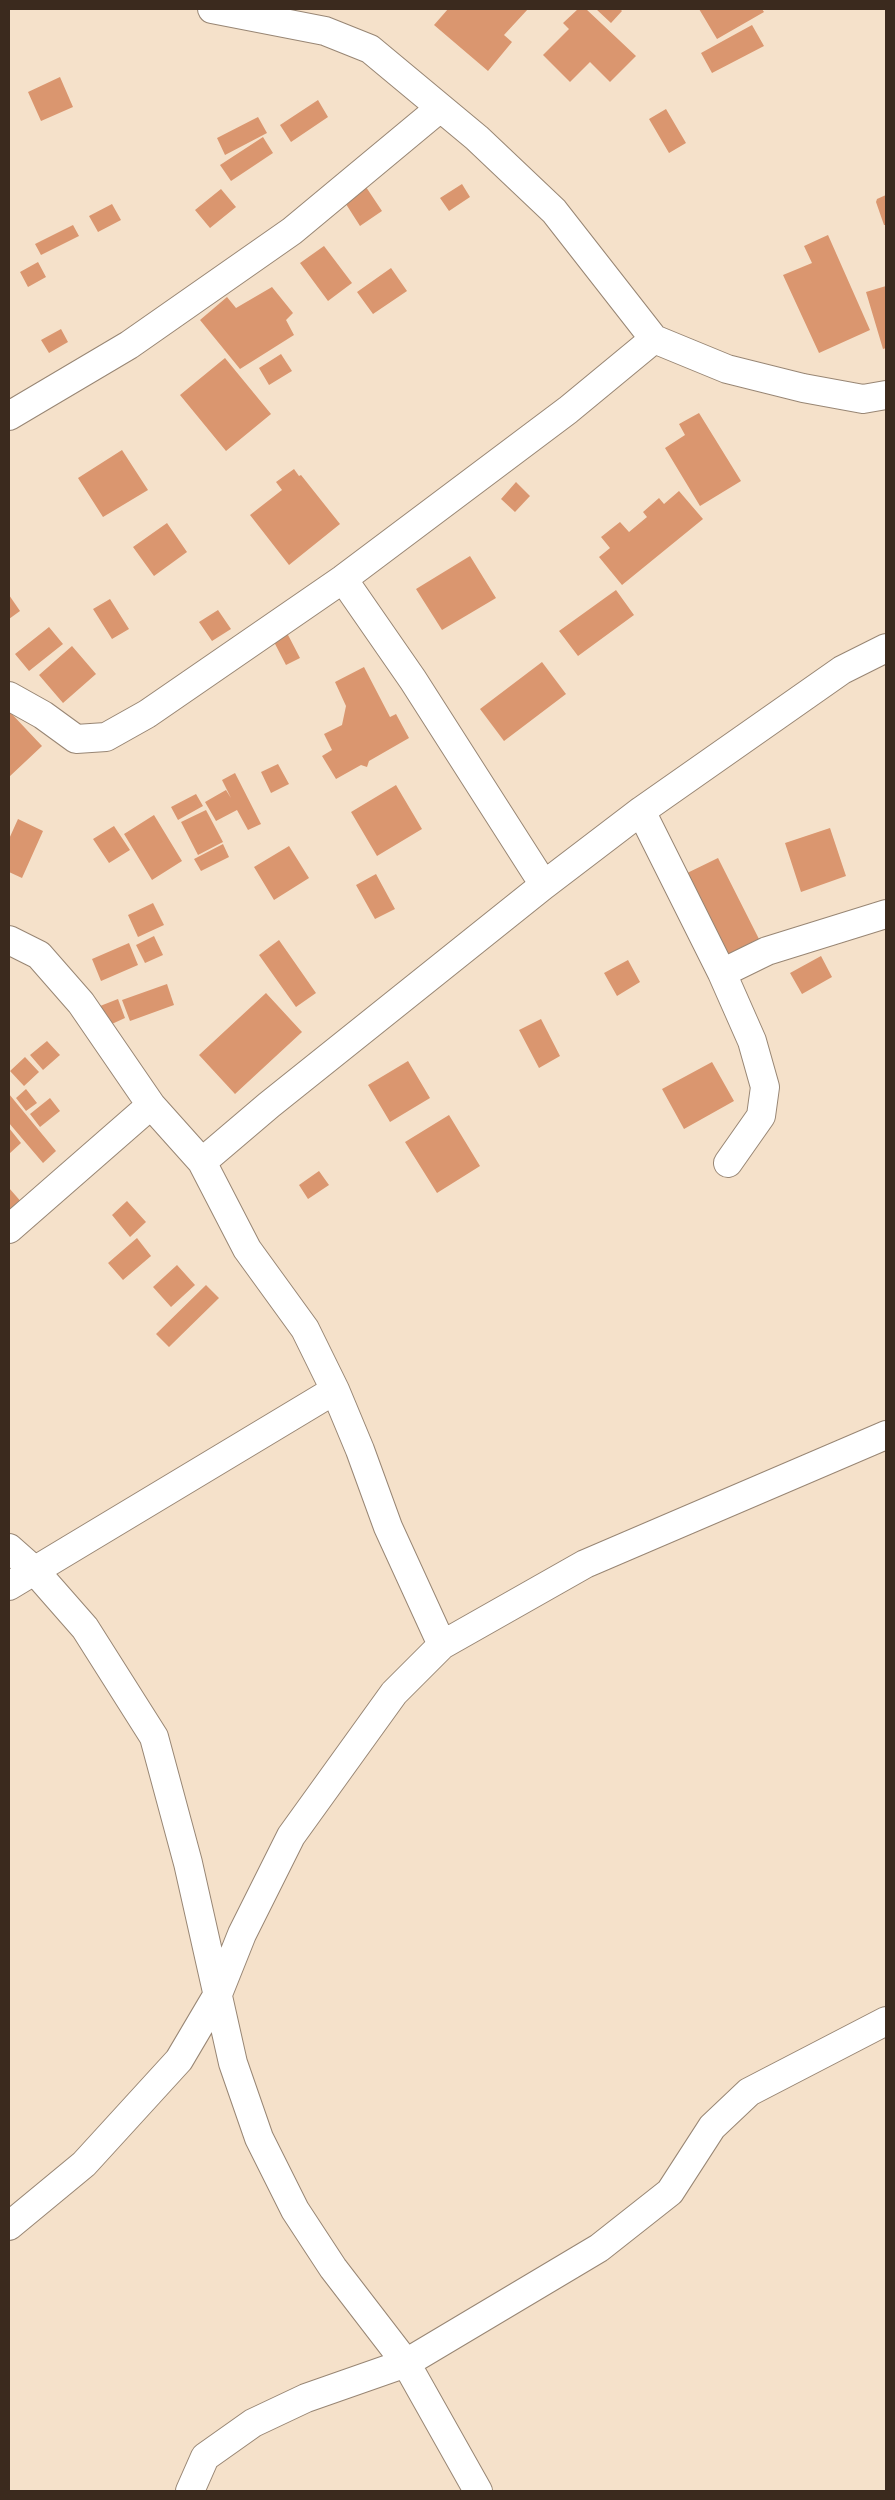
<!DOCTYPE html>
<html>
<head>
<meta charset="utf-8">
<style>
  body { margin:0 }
  #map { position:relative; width:895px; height:2500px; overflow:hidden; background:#f5e1ca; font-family:"Patrick Hand",sans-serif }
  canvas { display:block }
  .frame { position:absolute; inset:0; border:10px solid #3b2a1e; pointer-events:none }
</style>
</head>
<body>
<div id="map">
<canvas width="895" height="2500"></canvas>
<div class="frame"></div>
</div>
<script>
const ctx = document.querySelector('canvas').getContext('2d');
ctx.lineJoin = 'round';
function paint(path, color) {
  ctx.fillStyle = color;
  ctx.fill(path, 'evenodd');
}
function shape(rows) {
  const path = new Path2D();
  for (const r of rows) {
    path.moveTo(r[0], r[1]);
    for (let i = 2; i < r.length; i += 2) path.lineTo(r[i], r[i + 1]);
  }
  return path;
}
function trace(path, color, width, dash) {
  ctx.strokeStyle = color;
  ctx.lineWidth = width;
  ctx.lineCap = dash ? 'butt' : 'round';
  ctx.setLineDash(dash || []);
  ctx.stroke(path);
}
paint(shape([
  [448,9,528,9,504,35,512,42,488,71,434,25],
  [578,9,586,9,636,56,610,82,590,62,570,82,543,55,569,29,563,23],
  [596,9,620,9,622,11,611,23],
  [699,9,762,9,764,12,717,39],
  [752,25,764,46,712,73,701,53],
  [60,77,73,107,41,121,28,92],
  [318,100,328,117,291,142,280,125],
  [666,109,686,143,669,153,649,119],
  [258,117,267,133,225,155,217,138],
  [263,137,273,153,231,181,220,165],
  [462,184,470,197,449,211,440,198],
  [366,187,382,211,360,226,344,201],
  [221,189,236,207,210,228,195,210],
  [886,195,886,225,884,225,876,202,877,199],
  [112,204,121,220,98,232,89,216],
  [73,225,79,236,41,255,35,244],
  [828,235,870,330,819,353,783,275,812,263,804,246],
  [324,246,352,283,328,301,300,263],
  [38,262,46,277,28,287,20,272],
  [391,268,407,291,373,314,357,292],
  [886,286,886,348,883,349,866,292],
  [272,287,293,313,286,320,294,335,240,369,200,320,227,297,236,308],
  [61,329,68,342,49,353,41,340],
  [281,354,292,371,269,385,259,368],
  [225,358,271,414,226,451,180,395],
  [699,413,741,481,700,506,665,448,685,435,679,424],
  [122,450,148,490,103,517,78,478],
  [294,469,299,476,301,475,340,524,289,565,250,515,282,490,276,482],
  [516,482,530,496,515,512,501,499],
  [679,491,703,519,622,585,599,557,610,548,601,537,620,522,629,532,647,517,643,512,659,498,664,504],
  [167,523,187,552,154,576,133,547],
  [470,556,496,598,442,630,416,589],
  [616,590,634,615,578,656,559,631],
  [9,595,20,611,9,619],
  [110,599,129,629,112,639,93,609],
  [218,610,231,629,212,641,199,622],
  [49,627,63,644,29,671,15,654],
  [287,633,300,658,286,665,273,640],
  [72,646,96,674,63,703,39,675],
  [542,662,566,694,504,741,480,709],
  [364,667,390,717,396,714,409,738,369,761,367,767,361,765,336,779,322,756,332,750,324,734,342,725,346,706,335,682],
  [9,711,42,746,9,777],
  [278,764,289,784,271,793,261,772],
  [235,773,261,824,248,830,237,810,216,821,205,802,226,790,231,798,222,780],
  [396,785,422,829,377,856,351,812],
  [196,794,203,806,178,820,171,807],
  [206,810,223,842,198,855,181,822],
  [154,815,182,861,152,880,124,834],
  [18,819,43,831,22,878,9,872,9,839],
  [114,826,130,850,109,863,93,839],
  [830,828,846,876,801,892,785,843],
  [223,844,229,857,201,871,194,859],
  [289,846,309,878,274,900,254,867],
  [718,858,760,941,723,959,681,876],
  [376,874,395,909,375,919,356,885],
  [153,903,164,925,138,937,128,915],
  [154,936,163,955,145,963,136,945],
  [279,940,316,993,296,1007,259,955],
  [129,943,138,965,101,981,92,959],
  [821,956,832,977,802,994,790,973],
  [628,960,640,982,617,996,604,973],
  [167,984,174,1005,130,1021,122,1000],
  [266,993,302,1032,235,1094,199,1055],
  [118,999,125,1018,103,1028,95,1008],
  [541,1019,560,1056,539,1068,519,1030],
  [47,1041,60,1055,43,1070,30,1055],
  [25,1057,39,1072,24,1086,10,1071],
  [408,1061,430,1098,390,1122,368,1085],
  [712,1062,734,1101,684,1129,662,1089],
  [26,1089,37,1103,26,1111,16,1098],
  [9,1094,56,1151,43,1163,9,1123],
  [50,1098,60,1111,40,1127,30,1114],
  [449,1115,480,1166,437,1193,405,1142],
  [9,1128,21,1143,9,1154],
  [319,1171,329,1185,308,1199,299,1185],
  [9,1188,23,1204,9,1216],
  [127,1201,146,1222,130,1237,112,1215],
  [137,1238,151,1256,123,1280,108,1263],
  [177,1265,195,1285,171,1307,153,1287],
  [206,1285,219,1298,169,1347,156,1334]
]), '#da966f');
const minor = shape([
  [212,9,325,31,370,49,477,138,554,211,654,339,727,369,803,388,863,399,886,395],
  [9,416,129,345,292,231,440,108],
  [343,579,413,680,544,885],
  [9,696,43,715,76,739,106,737,147,714,343,579,568,410,654,339],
  [641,811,722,973,752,1041,765,1087,761,1116,728,1163],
  [9,940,39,955,81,1003,151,1105,202,1162,247,1249,305,1329,335,1390,360,1450,388,1527,442,1645],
  [722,973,767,951,886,914],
  [202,1162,269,1105,544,885,641,811,842,670,886,648],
  [9,1229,151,1105],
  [9,1548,35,1571,85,1628,154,1737,188,1863,233,2063,259,2138,295,2210,333,2268,406,2363,478,2491],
  [9,1586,335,1390],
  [9,2226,84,2164,179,2060,218,1994,242,1934,291,1836,394,1693,442,1645,585,1564,886,1435],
  [190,2491,205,2457,253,2423,306,2398,406,2363,599,2248,670,2192,712,2127,749,2092,886,2021]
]);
trace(minor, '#988674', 30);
trace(minor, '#fff', 28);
</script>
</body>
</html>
